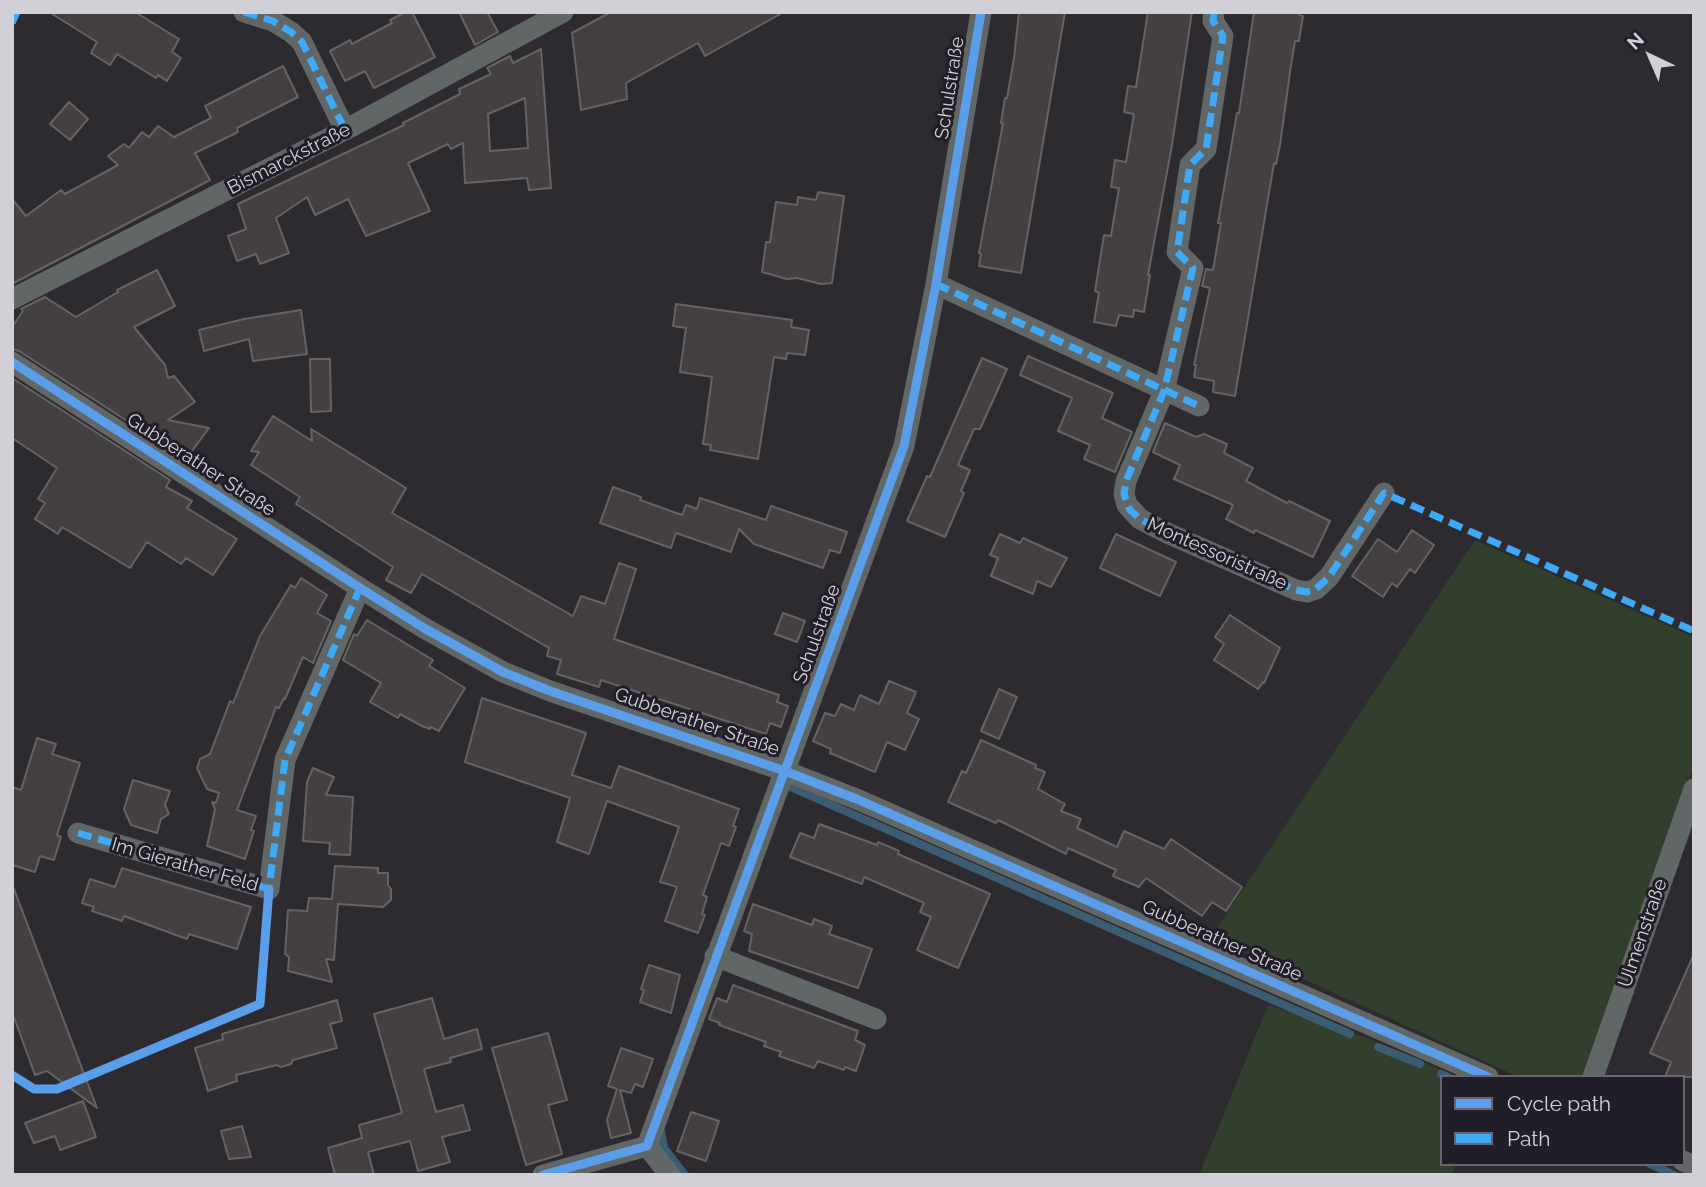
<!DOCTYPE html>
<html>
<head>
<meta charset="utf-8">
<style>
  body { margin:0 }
  #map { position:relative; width:1706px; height:1187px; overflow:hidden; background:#2d2a30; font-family:Raleway,sans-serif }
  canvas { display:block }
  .frame { position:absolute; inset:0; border:14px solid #d2d0d7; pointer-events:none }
  .legend { position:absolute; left:1440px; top:1075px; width:245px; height:91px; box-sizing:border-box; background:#221e29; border:2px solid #68656f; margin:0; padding:9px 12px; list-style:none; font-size:21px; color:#d2d0d7 }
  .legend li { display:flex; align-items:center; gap:14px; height:35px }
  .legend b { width:35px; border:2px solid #68656f }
  .north { position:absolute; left:1615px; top:21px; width:70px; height:70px; -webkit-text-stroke:5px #221e29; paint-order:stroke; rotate:316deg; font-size:19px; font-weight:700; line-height:28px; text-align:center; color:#d2d0d7 }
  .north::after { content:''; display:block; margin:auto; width:24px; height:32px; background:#d2d0d7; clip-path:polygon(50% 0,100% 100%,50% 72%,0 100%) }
</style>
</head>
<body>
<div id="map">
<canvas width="1706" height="1187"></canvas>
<div class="frame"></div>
<ul class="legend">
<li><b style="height:9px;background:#5a9eea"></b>Cycle path</li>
<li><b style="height:9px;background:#3fa9f5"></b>Path</li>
</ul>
<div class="north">N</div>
</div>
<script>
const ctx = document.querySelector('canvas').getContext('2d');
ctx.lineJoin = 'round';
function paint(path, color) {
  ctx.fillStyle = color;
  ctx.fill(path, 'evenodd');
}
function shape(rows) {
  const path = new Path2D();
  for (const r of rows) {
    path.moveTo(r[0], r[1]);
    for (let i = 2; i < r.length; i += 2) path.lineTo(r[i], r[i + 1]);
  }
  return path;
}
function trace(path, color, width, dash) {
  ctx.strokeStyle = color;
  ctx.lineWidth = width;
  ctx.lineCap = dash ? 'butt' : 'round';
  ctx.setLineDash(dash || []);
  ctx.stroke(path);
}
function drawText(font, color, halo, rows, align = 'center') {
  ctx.font = font + ' Raleway,sans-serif';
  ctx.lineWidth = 6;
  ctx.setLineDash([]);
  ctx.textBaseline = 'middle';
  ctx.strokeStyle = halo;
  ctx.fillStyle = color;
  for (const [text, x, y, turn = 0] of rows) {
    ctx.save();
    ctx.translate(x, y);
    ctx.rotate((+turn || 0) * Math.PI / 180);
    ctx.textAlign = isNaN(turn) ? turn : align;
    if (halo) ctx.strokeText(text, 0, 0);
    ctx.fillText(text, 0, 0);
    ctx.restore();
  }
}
paint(shape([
  [1475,540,1694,637,1694,766,1582,1077,1519,1077,1211,937],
  [1268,1005,1364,1037,1458,1077,1442,1077,1442,1164,1456,1164,1451,1175,1199,1175]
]), '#313f2c');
trace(shape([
  [783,786,784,784,1350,1034],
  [1378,1047,1420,1064],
  [1441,1074,1448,1077],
  [660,1126,664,1148,685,1175],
  [1650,1164,1674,1175]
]), '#3c5c72', 8);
const building = shape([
  [49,12,135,12,179,39,172,52,181,58,167,81,158,75,156,78,117,54,110,65,91,53,97,42,49,12],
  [406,12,412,12,435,57,374,88,365,71,345,81,330,51,350,40,352,44,392,23,390,20,406,12],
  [459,12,487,12,498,32,475,45,459,12],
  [611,12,784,12,705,56,698,43,626,83,627,99,581,110,572,33,611,12],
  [1019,12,1065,12,1021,273,979,266,981,254,979,253,1003,123,1001,123,1003,110,1005,98,1007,98,1014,58,1019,12],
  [1148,12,1192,12,1172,145,1148,275,1150,275,1144,312,1134,310,1133,317,1119,315,1116,326,1094,322,1099,293,1095,291,1104,235,1111,236,1119,188,1111,187,1115,160,1126,162,1134,114,1124,112,1128,86,1136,87,1148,12],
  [1254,12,1300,12,1299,15,1303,16,1299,41,1295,41,1291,65,1280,145,1276,164,1274,163,1235,396,1213,392,1214,381,1194,377,1196,365,1194,365,1210,288,1202,286,1206,269,1213,270,1221,223,1218,223,1237,113,1239,113,1254,12],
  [541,49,551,188,529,190,527,178,465,183,463,143,451,149,448,144,408,163,430,211,366,236,348,199,315,215,307,197,276,218,289,253,260,264,256,254,237,261,228,236,246,229,238,204,404,125,403,123,460,94,459,89,491,74,487,68,510,56,513,63,541,49],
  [525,98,528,148,490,151,488,114,525,98],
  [283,66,298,97,237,128,238,132,195,153,210,180,12,284,12,199,26,216,61,190,65,194,118,165,108,156,124,144,129,148,142,132,149,137,158,126,174,137,211,118,205,106,283,66],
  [69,102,88,119,70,140,50,124,69,102],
  [818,192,844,196,832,283,821,284,797,278,787,279,762,272,766,242,770,242,776,202,797,205,798,197,816,200,818,192],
  [157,270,175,306,134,327,165,365,168,378,174,376,195,402,168,420,209,428,186,459,19,351,12,349,12,327,23,311,21,309,45,297,76,317,118,292,117,290,157,270],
  [676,304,792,320,791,327,809,330,805,355,787,353,786,359,774,357,758,459,710,450,711,445,703,444,712,377,680,372,686,328,673,326,676,304],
  [301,310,307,354,253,361,249,339,204,351,199,330,244,319,301,310],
  [1028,356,1113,393,1102,418,1132,432,1115,472,1084,459,1090,445,1058,431,1072,398,1020,375,1028,356],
  [982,358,1007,369,980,429,974,429,958,465,970,470,961,491,964,493,945,537,907,521,927,476,930,477,982,358],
  [310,359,330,359,331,411,311,412,310,359],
  [12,378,170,480,166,487,192,501,187,508,237,539,213,575,186,558,181,564,147,542,130,568,62,527,58,534,35,519,45,503,38,499,57,468,12,438,12,378],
  [273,416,312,441,311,429,406,488,392,513,573,616,581,596,605,604,619,563,636,569,614,639,779,695,777,702,788,706,781,727,770,723,766,734,601,680,599,687,557,674,561,660,547,656,549,648,422,574,411,593,386,580,393,567,296,504,300,497,251,465,259,452,251,451,273,416],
  [1165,423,1196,437,1204,434,1227,444,1224,453,1253,468,1246,481,1287,503,1289,501,1330,521,1313,557,1255,530,1254,533,1226,519,1233,505,1174,479,1180,465,1153,452,1165,423],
  [613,487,641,497,640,500,682,515,686,505,697,509,700,498,766,520,771,506,847,532,840,553,830,550,823,568,754,544,739,529,731,552,676,533,671,548,600,523,613,487],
  [1412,530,1434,545,1415,573,1410,569,1397,587,1392,583,1383,597,1352,576,1378,539,1397,552,1412,530],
  [1000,534,1020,543,1023,538,1067,558,1051,587,1037,581,1033,594,991,576,998,558,990,555,1000,534],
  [1116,534,1176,562,1160,596,1100,568,1116,534],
  [301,578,327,595,317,613,331,621,313,663,303,657,285,699,284,698,279,708,276,707,237,810,256,816,251,830,254,831,245,859,207,846,215,809,212,802,216,803,219,793,207,789,197,768,200,759,210,754,230,701,233,703,260,636,291,585,295,588,301,578],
  [783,613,805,621,797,642,775,634,783,613],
  [1230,615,1280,648,1264,683,1263,682,1258,689,1214,660,1224,644,1215,637,1230,615],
  [367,620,433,660,429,666,465,688,439,731,431,727,430,729,422,726,400,714,398,718,370,702,381,683,343,660,354,634,357,636,367,620],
  [889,681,916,692,907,713,919,719,905,750,887,742,875,772,830,753,831,749,813,741,825,713,835,716,841,704,854,710,860,695,879,704,889,681],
  [999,689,1017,697,999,739,981,731,999,689],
  [482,698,586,733,572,775,611,788,619,766,739,809,733,826,736,827,729,846,721,843,703,895,707,897,702,914,705,915,698,933,665,921,677,887,660,882,679,827,607,801,589,854,557,842,570,798,465,762,482,698],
  [37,738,56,744,52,754,80,763,57,835,61,837,54,860,40,856,35,872,12,865,12,787,21,790,37,738],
  [981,740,1036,765,1035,768,1045,772,1038,789,1065,804,1061,811,1081,819,1077,828,1117,847,1124,831,1164,849,1171,839,1242,887,1226,911,1212,902,1202,916,1146,878,1139,887,1113,876,1116,870,1068,848,1066,854,998,820,996,823,948,802,962,771,966,773,981,740],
  [313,768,334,777,326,795,353,797,350,855,329,854,330,843,303,841,307,782,313,768],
  [133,780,170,791,165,805,169,814,161,819,157,833,131,825,124,809,133,780],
  [819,824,877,845,878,842,899,851,898,854,990,894,958,968,917,950,931,917,920,912,924,903,864,877,862,884,790,857,800,833,814,838,819,824],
  [335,866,378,868,378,873,388,873,388,885,391,889,391,900,383,907,338,904,334,960,326,959,332,982,288,971,289,957,285,954,288,910,307,911,309,898,332,899,335,866],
  [122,868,251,907,237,949,189,934,187,939,124,916,122,921,92,911,94,907,82,903,90,879,115,887,122,868],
  [12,889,14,889,97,1108,47,1071,35,1075,12,1012,12,889],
  [753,904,812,925,814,919,832,926,829,934,872,949,858,988,749,951,752,934,744,931,753,904],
  [1694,954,1694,1077,1665,1077,1671,1062,1650,1053,1694,954],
  [649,965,680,975,671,1013,640,1002,644,990,641,989,649,965],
  [733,985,858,1031,855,1040,865,1045,856,1071,845,1067,844,1070,818,1061,814,1068,779,1056,781,1052,764,1046,766,1042,719,1025,720,1023,709,1019,717,998,727,1002,733,985],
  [432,998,444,1039,477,1029,482,1049,450,1058,451,1062,424,1069,436,1112,463,1105,470,1130,442,1137,450,1162,418,1171,410,1141,368,1152,374,1175,335,1175,328,1148,362,1138,359,1125,402,1113,374,1014,432,998],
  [337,1000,342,1021,330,1024,337,1048,293,1060,291,1064,281,1067,277,1065,236,1075,237,1081,208,1091,195,1048,223,1039,222,1034,337,1000],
  [548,1033,567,1100,548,1105,562,1154,526,1165,492,1048,548,1033],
  [621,1048,653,1059,643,1087,635,1084,631,1093,620,1090,631,1133,611,1138,607,1120,617,1089,608,1086,621,1048],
  [83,1101,96,1137,60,1150,55,1136,34,1143,25,1123,83,1101],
  [691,1112,719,1121,706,1161,677,1151,691,1112],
  [242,1126,251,1157,229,1159,221,1131,242,1126]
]);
paint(building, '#444041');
trace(building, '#656262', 2);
trace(shape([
  [244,12,273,21,291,32,302,42,345,130],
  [1214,12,1213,21,1223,36,1206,149,1190,165,1177,252,1193,268,1164,391,1126,481,1124,494,1127,505,1140,519,1167,533,1296,590,1307,592,1316,589,1329,577,1384,493],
  [936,284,1199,406],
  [12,299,345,130,563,12],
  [12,362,360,588,424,628,503,672,550,691,785,771,859,800,1488,1077],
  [78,833,269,889,285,760,360,588],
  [715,956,876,1019],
  [1593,1077,1694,789],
  [647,1146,670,1175],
  [1683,1161,1694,1166],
  [543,1175,647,1146,904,446,936,284,981,12]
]), '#616666', 21);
trace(shape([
  [244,12,273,21,291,32,302,42,345,130],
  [1214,12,1213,21,1223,36,1206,149,1190,165,1177,252,1193,268,1164,391,1126,481,1124,494,1130,510,1140,519,1167,533,1296,590,1307,592,1316,589,1329,577,1384,493,1694,631],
  [12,23,17,12],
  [936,284,1199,406],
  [78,833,269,889,285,760,360,588]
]), '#3fa9f5', 7, [14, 7]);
trace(shape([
  [12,362,360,588,424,628,503,672,550,691,785,771,859,800,1488,1077],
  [12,1075,34,1089,57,1089,260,1004,269,889],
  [543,1175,647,1146,904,446,936,284,981,12]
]), '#5a9eea', 9);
drawText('19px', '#d2d0d7', '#221e29', [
  ["Schulstraße",950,88,-81],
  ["Bismarckstraße",289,159,-27],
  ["Gubberather Straße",201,465,33],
  ["Montessoristraße",1217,554,24],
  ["Schulstraße",817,634,-70],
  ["Gubberather Straße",697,722,19],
  ["Im Gierather Feld",185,865,16],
  ["Ulmenstraße",1643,933,-71],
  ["Gubberather Straße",1222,941,24]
]);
</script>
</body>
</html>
